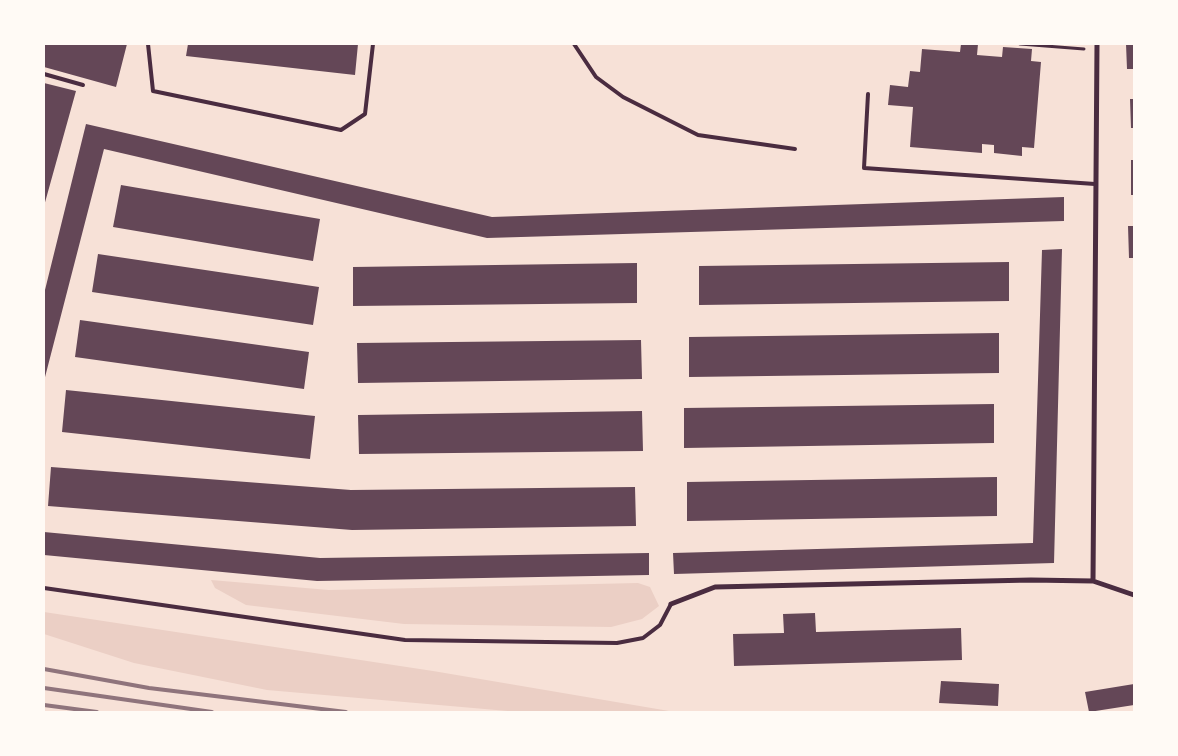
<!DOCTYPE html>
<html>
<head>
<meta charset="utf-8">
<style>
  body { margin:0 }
  #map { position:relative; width:1178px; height:756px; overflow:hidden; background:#f7e1d7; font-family:Ubuntu,sans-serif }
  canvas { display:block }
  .frame { position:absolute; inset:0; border:45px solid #fffaf5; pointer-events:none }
</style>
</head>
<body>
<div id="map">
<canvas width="1178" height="756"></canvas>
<div class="frame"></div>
</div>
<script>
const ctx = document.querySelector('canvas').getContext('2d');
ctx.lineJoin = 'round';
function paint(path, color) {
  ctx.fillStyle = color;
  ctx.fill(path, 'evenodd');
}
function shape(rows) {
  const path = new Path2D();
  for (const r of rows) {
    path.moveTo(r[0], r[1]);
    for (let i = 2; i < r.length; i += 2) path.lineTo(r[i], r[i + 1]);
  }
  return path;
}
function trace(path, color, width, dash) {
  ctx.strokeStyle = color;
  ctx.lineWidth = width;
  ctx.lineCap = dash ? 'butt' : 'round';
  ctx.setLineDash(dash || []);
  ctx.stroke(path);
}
paint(shape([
  [211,580,329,590,638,583,650,587,659,606,642,619,611,627,404,624,246,605,215,588],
  [44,612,433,671,675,712,519,712,267,690,134,663,44,634]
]), '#ebcfc5');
paint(shape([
  [44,44,127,44,116,87,44,67],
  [188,44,358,44,355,75,186,56],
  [961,44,978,44,977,55,1002,57,1003,47,1032,49,1031,61,1041,62,1034,148,1022,147,1022,156,994,153,994,145,982,144,982,153,910,147,913,107,888,105,890,85,908,87,910,71,920,72,922,49,960,52],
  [1126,44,1134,44,1134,69,1127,69],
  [44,83,76,91,44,206],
  [1130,99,1134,99,1134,128,1131,128],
  [86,124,492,217,1064,197,1064,221,487,238,104,149,44,381,44,294],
  [1131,160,1134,160,1134,195,1131,195],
  [121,185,320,219,313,261,113,227],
  [1128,226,1134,226,1134,258,1129,258],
  [1062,249,1054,563,674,574,673,553,1033,543,1042,250],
  [98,254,319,287,313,325,92,292],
  [1009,262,1009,301,699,305,699,266],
  [637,263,637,303,353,306,353,267],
  [80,320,309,352,304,389,75,357],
  [999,333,999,373,689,377,689,337],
  [641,340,642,379,358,383,357,343],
  [66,390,315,416,310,459,62,432],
  [994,404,994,443,684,448,684,408],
  [642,411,643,451,359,454,358,415],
  [51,467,351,490,635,487,636,526,352,530,48,506],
  [997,477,997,516,687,521,687,482],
  [44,532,320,558,649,553,649,575,317,581,44,555],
  [815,613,816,632,961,628,962,660,734,666,733,634,784,633,783,614],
  [941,681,999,684,998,706,939,703],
  [1134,684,1134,705,1089,712,1085,692]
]), '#644757');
trace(shape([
  [1020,44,1084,49]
]), '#4a2c40', 3);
trace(shape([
  [148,44,153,91,341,130,365,114,373,44],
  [574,44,596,77,623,97,698,135,795,149],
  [44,74,83,85],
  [868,94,864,168,1095,184],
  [44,588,405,640,617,643,643,638,660,625,671,604]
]), '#4a2c40', 4);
trace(shape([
  [1093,581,1097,44],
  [671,604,715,587,1031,580,1093,581,1134,595]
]), '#4a2c40', 5);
trace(shape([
  [44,669,149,688,346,712],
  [44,688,212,712],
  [44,705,97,712]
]), '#8f747c', 4);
</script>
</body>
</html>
